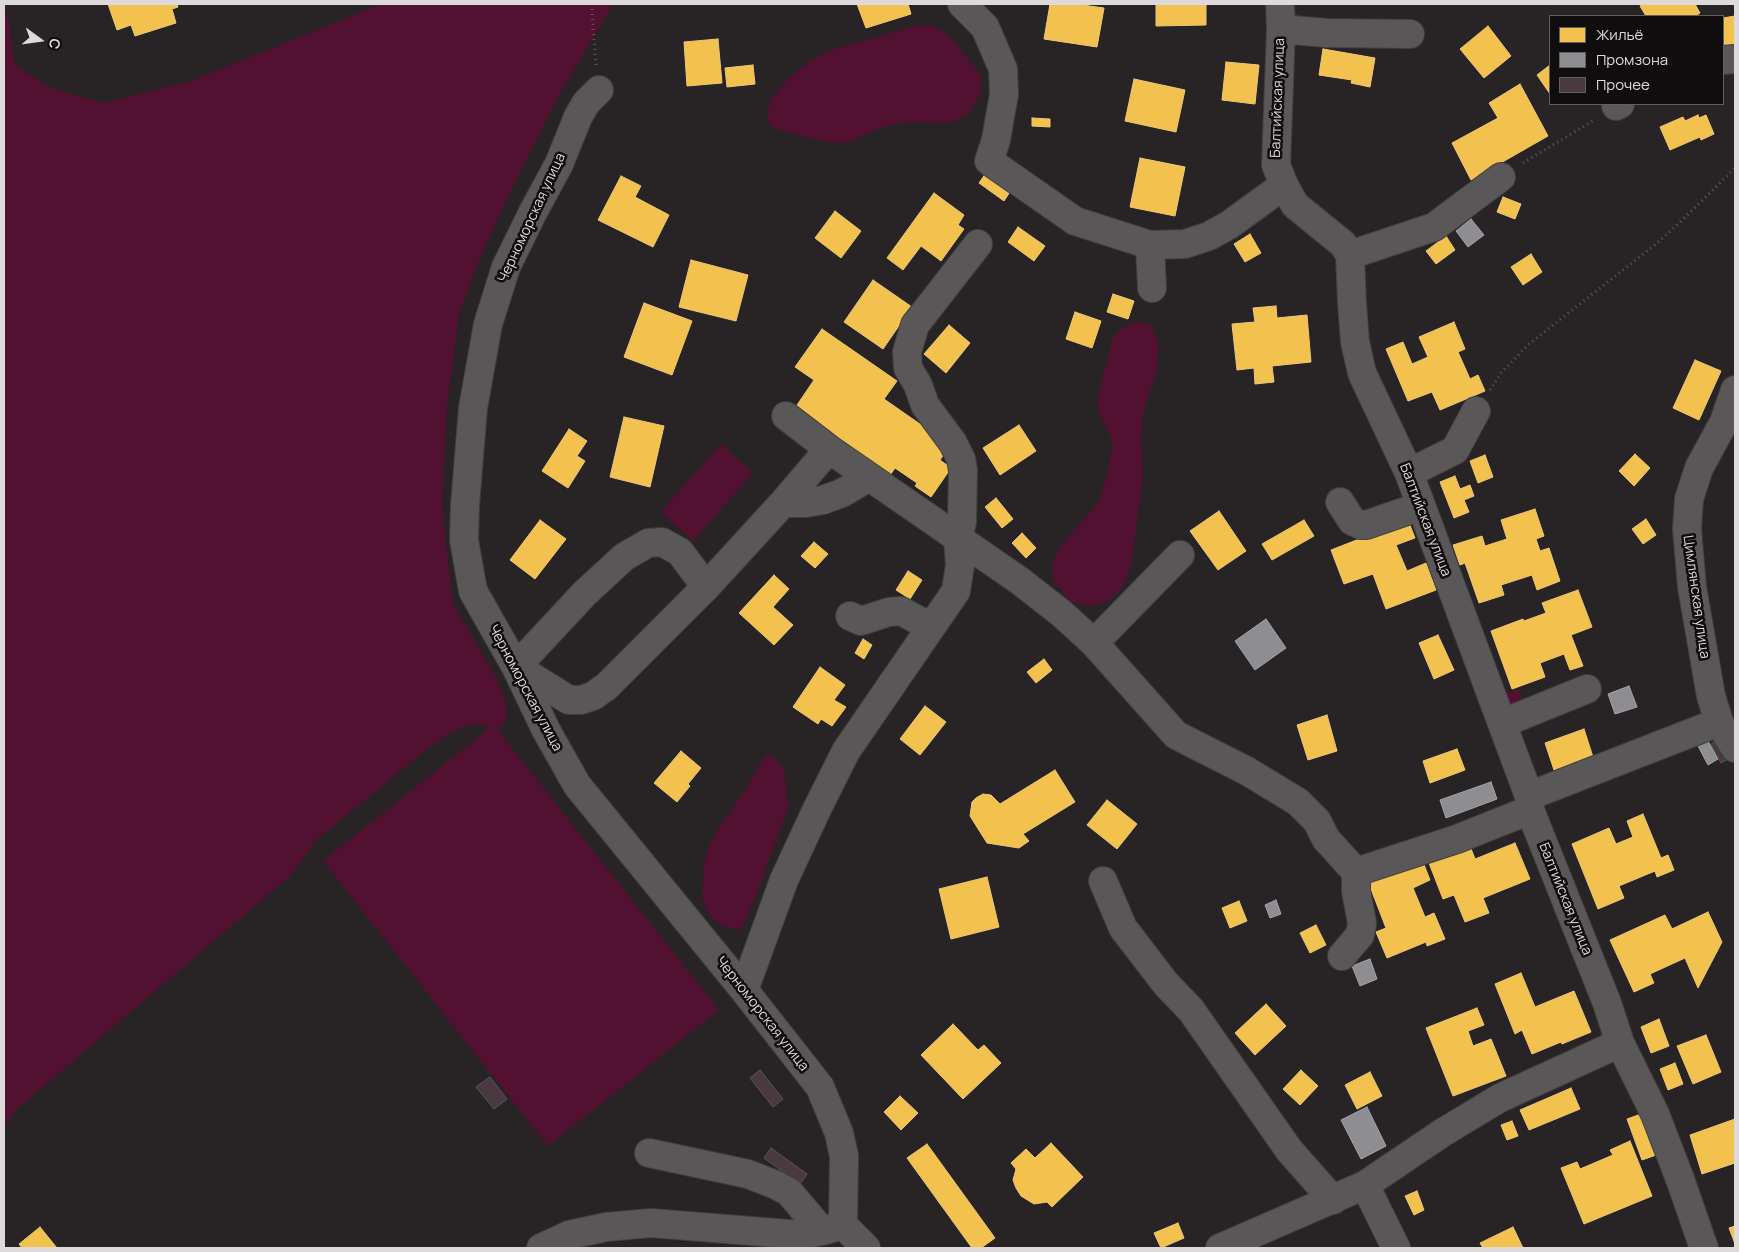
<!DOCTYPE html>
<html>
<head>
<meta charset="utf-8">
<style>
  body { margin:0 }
  #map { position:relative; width:1739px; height:1252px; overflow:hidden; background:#282426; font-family:Manrope,sans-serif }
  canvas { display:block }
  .frame { position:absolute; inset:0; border:5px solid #ded9db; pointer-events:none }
  .legend { position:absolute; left:1549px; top:15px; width:175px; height:90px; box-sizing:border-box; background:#100d0e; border:1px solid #625f60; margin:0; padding:6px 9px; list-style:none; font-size:15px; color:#ded9db }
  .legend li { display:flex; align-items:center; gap:10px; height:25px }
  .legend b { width:25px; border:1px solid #625f60 }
  .north { position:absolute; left:15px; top:15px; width:50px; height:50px; -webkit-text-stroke:4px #100d0e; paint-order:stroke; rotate:104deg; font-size:14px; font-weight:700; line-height:20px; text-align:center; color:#ded9db }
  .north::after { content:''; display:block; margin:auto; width:18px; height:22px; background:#ded9db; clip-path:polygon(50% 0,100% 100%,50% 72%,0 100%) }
</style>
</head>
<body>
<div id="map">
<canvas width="1739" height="1252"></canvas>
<div class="frame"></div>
<ul class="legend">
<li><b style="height:14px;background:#f2c14e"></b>Жильё</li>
<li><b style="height:14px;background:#8d8d92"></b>Промзона</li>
<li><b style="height:14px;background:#4b3941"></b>Прочее</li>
</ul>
<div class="north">С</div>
</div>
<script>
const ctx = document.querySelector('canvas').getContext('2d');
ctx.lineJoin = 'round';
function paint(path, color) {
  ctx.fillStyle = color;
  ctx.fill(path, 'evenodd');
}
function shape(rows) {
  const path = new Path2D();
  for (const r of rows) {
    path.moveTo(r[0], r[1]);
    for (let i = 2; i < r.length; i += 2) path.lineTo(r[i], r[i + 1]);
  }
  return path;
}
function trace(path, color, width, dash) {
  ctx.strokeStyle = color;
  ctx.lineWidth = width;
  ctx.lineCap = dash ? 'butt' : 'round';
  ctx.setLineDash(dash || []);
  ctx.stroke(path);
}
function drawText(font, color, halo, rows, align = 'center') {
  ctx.font = font + ' Manrope,sans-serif';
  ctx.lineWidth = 5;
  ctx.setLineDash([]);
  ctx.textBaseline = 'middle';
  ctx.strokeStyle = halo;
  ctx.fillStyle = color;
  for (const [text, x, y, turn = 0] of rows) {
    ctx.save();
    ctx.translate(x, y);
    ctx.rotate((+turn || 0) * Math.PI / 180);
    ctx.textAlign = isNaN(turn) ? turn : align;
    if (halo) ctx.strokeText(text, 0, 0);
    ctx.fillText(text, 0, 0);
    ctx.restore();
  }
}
paint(shape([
  [381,4,613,4,559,95,515,182,480,258,459,314,447,406,442,507,453,604,497,679,506,703,507,716,502,727,496,728,719,1010,548,1146,323,861,491,727,475,724,457,729,426,750,315,841,290,876,18,1108,4,1127,4,5,8,17,15,65,51,88,103,103,191,81],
  [915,26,934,26,948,35,975,67,981,76,981,93,969,113,956,121,942,123,905,122,883,127,866,134,851,142,833,143,817,140,778,130,769,124,768,113,769,102,789,78,809,61,828,51],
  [1137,322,1149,324,1154,331,1159,345,1157,370,1144,409,1141,434,1143,477,1131,566,1124,585,1109,600,1095,606,1081,605,1070,601,1052,579,1053,562,1062,544,1097,504,1104,487,1113,446,1110,435,1097,408,1099,394,1113,336,1124,327],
  [721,444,753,473,693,541,661,512],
  [1519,689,1525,708,1508,714,1501,695],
  [772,755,784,769,788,808,754,901,741,929,737,930,719,925,707,912,702,897,704,865,708,848,717,831,745,790,765,756]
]), '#521131');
const homes = shape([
  [108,4,177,4,178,7,172,9,176,23,135,36,131,25,117,30,108,4],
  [857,4,908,4,911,14,866,28,857,4],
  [1050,4,1075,4,1104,8,1097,47,1044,39,1050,4],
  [1156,4,1206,4,1206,25,1156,26,1156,4],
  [1643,4,1695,4,1700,13,1695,16,1646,16,1640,6,1643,4],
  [1735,16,1735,46,1723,48,1723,18,1735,16],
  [1488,26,1511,56,1484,78,1460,49,1488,26],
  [718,39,722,83,687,86,684,42,718,39],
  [1323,49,1375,58,1370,87,1351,83,1352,80,1319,75,1323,49],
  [1226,62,1259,65,1255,104,1222,100,1226,62],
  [753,65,755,84,727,87,725,68,753,65],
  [1550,65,1550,94,1537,75,1550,65],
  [1134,79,1185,90,1176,132,1125,121,1134,79],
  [1520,84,1548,136,1471,180,1452,143,1498,118,1489,103,1520,84],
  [1698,115,1699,118,1706,115,1714,134,1701,140,1700,137,1670,150,1660,127,1683,117,1685,121,1698,115],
  [1032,118,1050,119,1050,127,1032,126,1032,118],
  [1140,158,1185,167,1175,216,1130,207,1140,158],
  [988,170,1013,187,1004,201,979,183,988,170],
  [621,176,641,186,635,197,669,215,653,247,598,220,621,176],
  [934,193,964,215,958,225,964,229,941,261,921,246,903,270,887,258,934,193],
  [1503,197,1521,204,1515,219,1497,212,1503,197],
  [835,211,861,231,841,258,815,238,835,211],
  [1018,227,1045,246,1034,261,1008,242,1018,227],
  [1250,234,1261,253,1245,262,1234,244,1250,234],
  [1446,236,1455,250,1436,264,1426,251,1446,236],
  [1531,254,1542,272,1523,285,1511,267,1531,254],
  [691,260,748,275,736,321,679,307,691,260],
  [873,280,912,307,883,349,844,322,873,280],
  [1113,294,1134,301,1128,319,1107,312,1113,294],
  [644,303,692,321,672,375,624,357,644,303],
  [1276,306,1277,318,1307,315,1311,362,1272,366,1274,382,1255,384,1254,368,1237,370,1232,324,1255,322,1253,308,1276,306],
  [1075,312,1101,321,1092,348,1066,339,1075,312],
  [1454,322,1465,349,1458,352,1470,379,1478,375,1485,391,1440,410,1432,392,1408,401,1386,349,1403,342,1412,364,1428,357,1419,337,1454,322],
  [949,325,970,343,946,373,924,354,949,325],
  [822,329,897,381,884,399,950,445,940,460,951,468,931,497,915,486,917,483,895,468,888,478,793,411,814,380,795,367,822,329],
  [1695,360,1721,371,1699,420,1673,408,1695,360],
  [624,417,664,426,650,487,610,477,624,417],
  [1019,425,1036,451,1000,475,983,448,1019,425],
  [569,429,587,441,577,456,585,461,568,488,542,471,569,429],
  [1635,454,1650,468,1634,486,1619,471,1635,454],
  [1485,455,1493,477,1478,483,1470,461,1485,455],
  [1455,476,1460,489,1470,485,1474,496,1464,500,1469,512,1454,518,1440,482,1455,476],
  [996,498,1013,519,1002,528,985,507,996,498],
  [1535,509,1544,536,1536,539,1540,551,1549,548,1560,581,1537,590,1532,575,1501,585,1504,595,1479,603,1465,563,1460,565,1453,545,1482,536,1485,546,1507,539,1501,520,1535,509],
  [1219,511,1246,551,1218,570,1190,531,1219,511],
  [1646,519,1656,535,1643,544,1632,529,1646,519],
  [540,520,566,539,535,579,510,560,540,520],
  [1304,520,1314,536,1272,560,1262,544,1304,520],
  [1408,520,1415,538,1396,545,1407,571,1426,563,1436,590,1386,609,1373,574,1344,584,1331,550,1408,520],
  [1022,533,1036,548,1026,558,1012,543,1022,533],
  [814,542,828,554,815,568,801,556,814,542],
  [908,571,922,580,910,599,896,590,908,571],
  [774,575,789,589,773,607,793,625,774,645,739,613,774,575],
  [1578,590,1592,627,1571,635,1583,666,1570,670,1564,654,1540,663,1545,677,1512,689,1491,631,1523,619,1524,621,1546,613,1542,603,1578,590],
  [1438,635,1454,670,1434,679,1419,643,1438,635],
  [863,639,872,645,864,659,855,653,863,639],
  [1044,659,1052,670,1036,683,1027,672,1044,659],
  [820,667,845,685,834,700,846,707,832,726,821,719,818,724,793,707,820,667],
  [925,706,946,722,920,755,900,739,925,706],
  [1327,715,1337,751,1308,760,1297,725,1327,715],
  [1584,729,1593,757,1554,770,1545,743,1584,729],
  [1457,749,1465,770,1430,783,1423,761,1457,749],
  [681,751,701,768,688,784,690,786,677,802,654,783,681,751],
  [1055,770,1075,802,1023,834,1029,841,1019,848,987,843,970,816,972,802,976,798,983,794,991,795,1000,804,1055,770],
  [1107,800,1137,824,1117,849,1087,825,1107,800],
  [1643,814,1661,858,1668,855,1674,870,1657,877,1655,871,1619,886,1624,898,1598,909,1572,844,1609,828,1616,844,1633,837,1627,821,1643,814],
  [1515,843,1530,879,1483,898,1489,913,1465,922,1454,895,1443,899,1429,863,1470,846,1475,859,1515,843],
  [1423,862,1430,880,1413,888,1425,917,1434,913,1445,939,1427,946,1426,942,1387,958,1376,932,1386,928,1369,884,1423,862],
  [987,877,999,927,951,939,939,889,987,877],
  [1239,901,1247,921,1230,928,1222,908,1239,901],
  [1708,912,1722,942,1698,988,1685,958,1650,974,1654,983,1634,992,1610,940,1665,915,1672,929,1708,912],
  [1316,925,1326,945,1310,953,1300,933,1316,925],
  [1521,973,1535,1007,1574,991,1591,1032,1562,1044,1561,1042,1532,1054,1522,1030,1515,1034,1495,984,1521,973],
  [1266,1004,1286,1026,1255,1055,1235,1033,1266,1004],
  [1477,1008,1484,1025,1468,1031,1473,1046,1491,1039,1506,1076,1453,1096,1426,1028,1477,1008],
  [1659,1019,1669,1046,1651,1053,1641,1027,1659,1019],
  [953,1024,978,1050,984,1045,1001,1063,963,1099,921,1055,953,1024],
  [1706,1035,1721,1072,1693,1084,1677,1046,1706,1035],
  [1675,1063,1683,1084,1668,1090,1660,1069,1675,1063],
  [1301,1070,1318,1086,1300,1105,1283,1089,1301,1070],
  [1370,1072,1382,1096,1357,1109,1345,1085,1370,1072],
  [1571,1088,1580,1109,1529,1130,1520,1110,1571,1088],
  [900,1096,918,1113,901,1130,884,1112,900,1096],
  [1644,1113,1659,1154,1642,1160,1627,1119,1644,1113],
  [1735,1119,1735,1163,1702,1174,1690,1135,1735,1119],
  [1512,1121,1518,1136,1507,1140,1501,1125,1512,1121],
  [1630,1141,1652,1196,1584,1224,1561,1168,1577,1162,1580,1169,1613,1155,1610,1150,1630,1141],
  [1051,1143,1083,1177,1052,1207,1047,1202,1034,1204,1021,1196,1016,1188,1013,1180,1016,1169,1011,1163,1026,1149,1035,1158,1051,1143],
  [927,1144,995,1238,981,1248,972,1248,907,1158,927,1144],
  [1417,1191,1424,1210,1414,1215,1405,1196,1417,1191],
  [1178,1223,1184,1238,1161,1248,1154,1233,1178,1223],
  [1735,1226,1735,1244,1729,1228,1735,1226],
  [40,1227,57,1248,22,1248,19,1244,40,1227],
  [1513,1227,1523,1248,1483,1248,1480,1243,1513,1227]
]);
paint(homes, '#f2c14e');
trace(homes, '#ecc878', 1);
const industry = shape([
  [1471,219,1484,235,1468,247,1456,231,1471,219],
  [1266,619,1286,648,1255,670,1235,641,1266,619],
  [1629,686,1637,707,1615,714,1608,694,1629,686],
  [1708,741,1718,759,1708,765,1698,746,1708,741],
  [1491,782,1497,799,1446,818,1440,800,1491,782],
  [1276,900,1281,914,1270,918,1265,905,1276,900],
  [1370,959,1377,979,1360,986,1352,966,1370,959],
  [1367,1107,1386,1146,1361,1159,1341,1120,1367,1107]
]);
paint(industry, '#8d8d92');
trace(industry, '#a5a4a8', 1);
const building = shape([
  [1720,739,1730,758,1721,763,1711,744,1720,739],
  [760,1070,783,1099,773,1107,750,1078,760,1070],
  [490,1077,507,1099,494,1109,476,1087,490,1077],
  [771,1148,807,1174,800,1184,764,1158,771,1148]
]);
paint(building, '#4b3941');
trace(building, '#585657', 1);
const minor = shape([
  [962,4,985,27,1003,69,1004,95,1001,111,996,140,989,161,1075,221,1150,245,1185,244,1209,236,1229,225,1284,185],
  [1280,4,1281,29,1276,165,1284,185,1295,205,1343,244,1350,255,1352,303,1355,342,1362,373,1409,473,1529,796,1530,810,1607,1003,1620,1043,1655,1114,1680,1179,1704,1248],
  [1281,29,1327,33,1410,34],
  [1723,60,1735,59],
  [599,90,586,103,578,117,559,164,532,214,506,267,488,324,473,408,465,505,464,540,473,591,516,667,546,730,577,785,744,990,820,1087,839,1133,844,1156,843,1225],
  [1616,106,1620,104],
  [1150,245,1152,288],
  [1350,255,1434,227,1501,177],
  [1735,390,1724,422,1699,468,1689,499,1687,529,1692,587,1711,696,1719,722,1735,748],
  [786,416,829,449,1020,581,1061,613,1094,643,1176,735,1247,771,1298,802,1317,821,1326,839,1356,872,1457,839,1530,810],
  [1409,473,1455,450,1476,411],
  [1340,502,1352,521,1361,525,1366,525,1421,506],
  [783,503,806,503,823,500,842,493,869,477],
  [850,616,861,621,889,612,901,611,931,627],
  [1094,643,1180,555],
  [516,667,569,700,581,700,593,696,607,686,706,587,783,503,829,449],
  [516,667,584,594,624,557,648,543,662,542,680,552,706,587],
  [1503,723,1587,689],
  [1529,796,1719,722],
  [1103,881,1123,928,1166,984,1191,1010,1289,1150,1333,1200],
  [1342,956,1360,935,1362,923,1356,891,1356,872],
  [744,990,784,880,817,809,846,751,956,591,960,565,958,539,962,522,963,470,961,459,953,443,925,405,918,385,908,368,907,352,915,325,978,244],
  [649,1153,748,1174,776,1185,789,1192,822,1231],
  [1365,1185,1396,1248],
  [843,1225,866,1248],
  [541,1248,569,1235,606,1227,651,1223,801,1235,822,1231,843,1225],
  [1220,1248,1365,1185,1442,1133,1500,1098,1620,1043]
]);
trace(minor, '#423f40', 30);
trace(shape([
  [592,4,592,12,596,65],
  [1523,163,1594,120],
  [1490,390,1501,373,1529,344,1656,244,1676,226,1735,168]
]), '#5c595a', 3, [1, 4]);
trace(minor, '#5a5758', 28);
drawText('14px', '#ded9db', '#100d0e', [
  ["Балтийская улица",1278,98,-88],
  ["Черноморская улица",532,218,-65],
  ["Балтийская улица",1425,520,69],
  ["Цимлянская улица",1696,597,82],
  ["Черноморская улица",525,688,62],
  ["Балтийская улица",1565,899,68],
  ["Черноморская улица",762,1014,52]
]);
</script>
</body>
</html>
